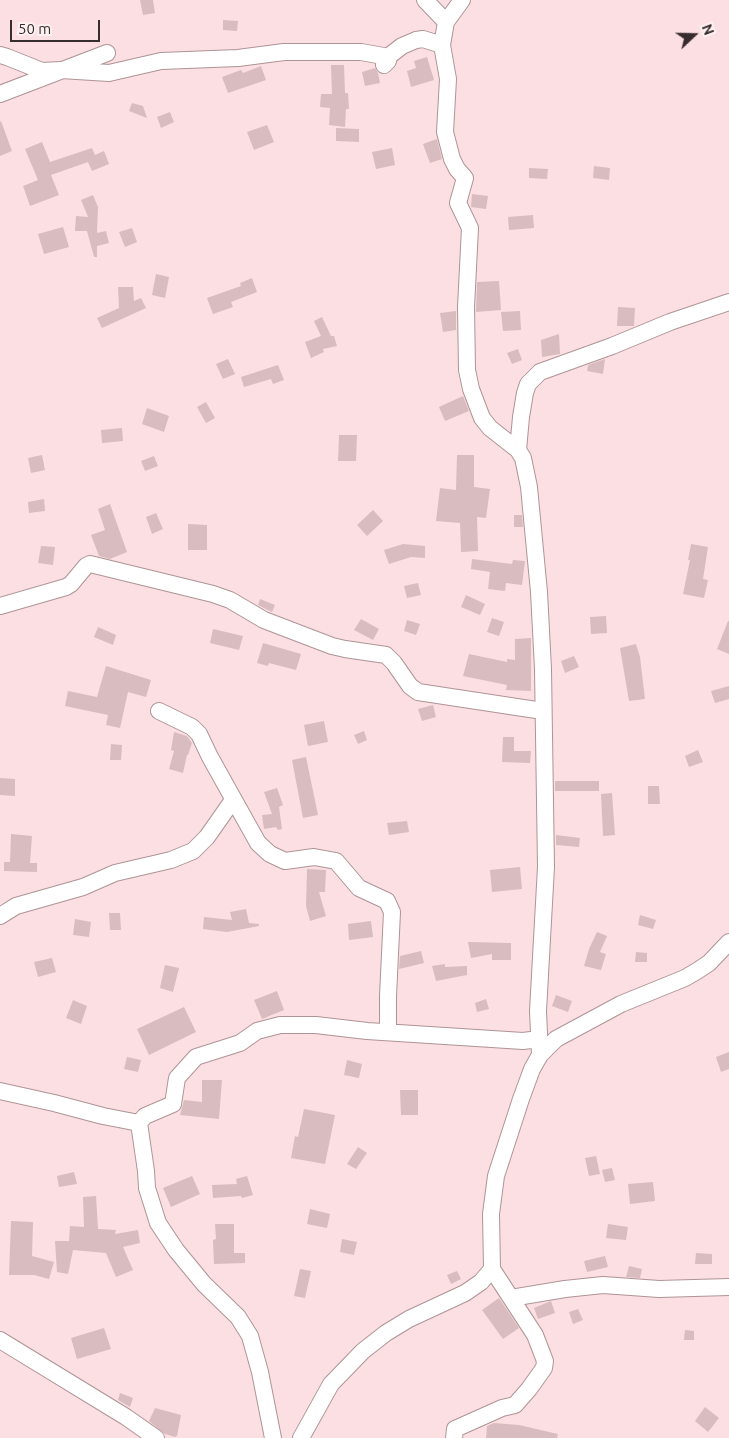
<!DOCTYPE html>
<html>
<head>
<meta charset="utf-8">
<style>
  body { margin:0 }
  #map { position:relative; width:729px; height:1438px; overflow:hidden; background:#fcdfe2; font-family:Ubuntu,sans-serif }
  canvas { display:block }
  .north { position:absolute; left:669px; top:10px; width:50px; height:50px; -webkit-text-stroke:4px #fdf1f2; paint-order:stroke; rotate:69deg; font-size:14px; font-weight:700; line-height:20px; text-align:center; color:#382d2e }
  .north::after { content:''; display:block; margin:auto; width:18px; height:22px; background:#382d2e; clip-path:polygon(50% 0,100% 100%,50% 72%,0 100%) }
  .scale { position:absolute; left:10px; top:20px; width:90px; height:22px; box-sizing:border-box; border:2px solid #382d2e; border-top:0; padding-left:6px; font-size:15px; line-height:18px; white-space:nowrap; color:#382d2e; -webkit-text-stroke:4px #fdf1f2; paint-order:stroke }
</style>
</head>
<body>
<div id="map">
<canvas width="729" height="1438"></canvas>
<div class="north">N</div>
<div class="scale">50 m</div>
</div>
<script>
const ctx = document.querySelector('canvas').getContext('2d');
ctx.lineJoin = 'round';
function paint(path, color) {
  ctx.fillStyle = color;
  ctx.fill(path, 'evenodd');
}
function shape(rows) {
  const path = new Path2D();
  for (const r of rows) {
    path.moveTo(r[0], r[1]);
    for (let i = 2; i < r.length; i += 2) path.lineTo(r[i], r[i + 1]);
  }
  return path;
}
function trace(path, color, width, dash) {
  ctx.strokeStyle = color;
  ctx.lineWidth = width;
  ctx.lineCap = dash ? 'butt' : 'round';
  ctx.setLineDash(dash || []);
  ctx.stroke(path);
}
paint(shape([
  [140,0,153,0,155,13,143,15],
  [223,20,238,21,237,31,223,30],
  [427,57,434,80,411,87,407,71,416,68,414,61],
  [331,65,344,65,345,93,348,93,349,109,346,109,345,127,329,125,330,108,320,107,321,94,332,94],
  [261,66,266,80,228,93,222,77,241,70,243,73],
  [375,68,378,73,380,83,365,86,362,72],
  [132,103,143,106,147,118,129,111],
  [170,112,174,122,161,128,157,117],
  [1,121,12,151,0,156,0,122],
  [267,125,274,142,254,150,247,132],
  [336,128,359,129,359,142,336,141],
  [437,139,442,159,430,163,423,144],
  [42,142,50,162,92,148,95,155,104,151,109,164,92,171,88,162,51,175,59,195,30,206,23,186,38,180,25,149],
  [392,148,395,165,376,169,372,152],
  [594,166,610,168,609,180,593,178],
  [529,168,548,169,547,179,529,178],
  [472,194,488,196,486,209,471,207],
  [93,195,98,207,97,233,106,231,109,243,97,246,97,257,94,257,87,231,75,231,76,216,88,217,81,200],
  [533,215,534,228,509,230,508,217],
  [63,227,69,247,44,254,38,234],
  [132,228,137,242,125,247,119,232],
  [156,274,169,277,165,298,152,295],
  [252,278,257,292,231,302,233,307,213,314,207,298,241,286,240,283],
  [499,281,501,310,476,312,477,282],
  [118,287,133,287,134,301,141,298,146,308,102,328,97,318,119,308],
  [618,307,635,308,634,326,617,326],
  [456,311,456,330,443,332,440,313],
  [520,311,521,330,503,331,501,312],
  [322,317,331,336,334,336,337,346,323,349,324,352,311,358,305,342,321,336,314,321],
  [559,334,560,354,542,357,541,340],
  [518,349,522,360,512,364,507,353],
  [228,359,235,374,223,379,216,364],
  [605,359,603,374,587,371,588,365],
  [278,365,284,380,273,384,271,379,244,387,241,377],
  [463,396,469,411,445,421,439,407],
  [206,402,215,418,206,423,197,407],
  [147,408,169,416,164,432,142,424],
  [122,428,123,441,102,443,101,430],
  [339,435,357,435,356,461,338,461],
  [42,455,45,470,31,473,28,458],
  [457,455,474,455,474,487,490,489,486,518,477,517,478,551,461,552,460,523,436,521,440,488,456,490],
  [154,456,158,466,145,471,141,461],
  [44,499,45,511,29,513,28,502],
  [110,504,127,552,110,559,99,556,91,535,105,530,98,509],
  [373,510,383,521,367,536,357,525],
  [156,513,163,529,152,534,146,517],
  [514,515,522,515,523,527,514,527],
  [188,524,207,525,207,550,188,550],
  [403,544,425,546,425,558,411,557,389,564,384,550],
  [691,544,708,547,703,579,708,580,704,598,683,594,690,560,688,560],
  [41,546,55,547,53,565,38,563],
  [472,559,512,564,513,560,525,561,522,585,506,583,505,591,488,589,490,572,471,569],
  [418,583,421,595,407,598,404,586],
  [466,595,485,604,480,615,461,607],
  [260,599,275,605,272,612,258,605],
  [606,616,607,633,591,634,590,617],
  [492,618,504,622,499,636,487,632],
  [361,619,379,629,373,640,354,630],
  [407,620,420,624,416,635,404,631],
  [728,621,729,621,729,654,717,649],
  [98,627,116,635,113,645,94,637],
  [213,629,243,636,239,650,210,643],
  [531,638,531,691,506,690,507,685,463,676,469,654,507,662,507,659,515,660,515,639],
  [263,643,301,654,296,670,269,663,268,666,257,663],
  [636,644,640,657,645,699,629,701,620,648],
  [574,656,579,667,565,673,561,661],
  [106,666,151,680,146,697,128,692,120,728,106,725,108,715,65,706,68,691,97,697],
  [729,686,729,699,715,703,711,691],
  [433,705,436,717,422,721,418,709],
  [324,721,328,742,308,746,304,725],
  [364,731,367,740,358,744,354,735],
  [174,732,187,736,192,743,188,755,187,755,183,773,169,769,174,751,171,750],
  [503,737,514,737,514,751,531,751,530,763,502,762],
  [111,744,122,745,121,760,110,760],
  [698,750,703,762,689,767,685,756],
  [306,757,318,815,303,818,292,760],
  [0,778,15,779,15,796,0,795],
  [555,781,599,781,599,791,555,791],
  [648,786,659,786,660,804,648,804],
  [277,788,283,805,279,807,282,829,278,830,276,827,264,829,262,815,272,814,264,792],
  [612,793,615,835,603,836,601,794],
  [407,821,409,832,389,835,387,823],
  [11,834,32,836,30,863,37,863,37,872,4,871,4,862,10,862],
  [556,835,580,838,579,847,556,845],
  [520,867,522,889,492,892,490,870],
  [307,869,326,870,325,892,319,892,326,916,310,921,306,906],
  [246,909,249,923,259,924,259,926,227,932,203,929,204,917,232,920,230,912],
  [109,913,120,913,121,930,110,930],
  [640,915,656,920,653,929,638,925],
  [75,919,91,922,89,937,73,935],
  [371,921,373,937,349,940,348,924],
  [597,932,607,936,600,952,606,954,601,970,584,966,589,949],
  [468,942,511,943,511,960,492,960,492,954,471,958],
  [421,951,424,963,399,969,400,956],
  [636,952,647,953,647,962,635,962],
  [52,958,56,972,38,977,34,962],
  [445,964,445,967,467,966,467,975,436,981,432,966],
  [165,965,179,968,173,992,160,988],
  [277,991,284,1010,262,1019,254,1000],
  [556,995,572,1001,568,1012,552,1006],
  [486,999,489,1009,477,1012,475,1003],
  [73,1000,87,1006,81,1024,66,1018],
  [184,1007,196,1032,149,1055,137,1029],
  [729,1052,729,1069,721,1072,716,1057],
  [127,1057,141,1060,138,1072,124,1069],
  [347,1060,362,1064,359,1078,344,1075],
  [202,1080,222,1080,219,1119,180,1115,184,1100,202,1102],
  [400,1090,418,1090,418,1115,401,1115],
  [304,1109,335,1115,325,1164,291,1158,295,1136,298,1137],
  [358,1147,367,1153,356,1169,347,1164],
  [596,1156,600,1174,589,1176,585,1158],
  [612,1168,615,1180,605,1182,602,1170],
  [74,1172,77,1184,59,1187,57,1176],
  [192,1176,200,1194,171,1207,163,1188],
  [247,1176,253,1195,242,1198,241,1196,213,1198,212,1185,237,1184,236,1179],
  [653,1182,655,1201,630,1204,628,1184],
  [96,1196,98,1229,116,1230,115,1234,138,1230,140,1243,123,1247,133,1270,116,1277,106,1253,73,1250,68,1274,57,1272,55,1241,69,1241,70,1226,84,1227,83,1197],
  [310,1209,330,1214,327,1228,307,1224],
  [11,1221,33,1222,32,1256,54,1262,49,1279,34,1275,9,1275],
  [215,1224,234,1224,234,1253,245,1253,245,1263,214,1264,213,1240,216,1239],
  [608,1224,628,1227,626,1240,606,1238],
  [342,1239,357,1242,354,1255,340,1252],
  [696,1253,712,1254,712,1264,695,1264],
  [605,1256,608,1267,587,1272,584,1261],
  [629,1266,642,1269,640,1278,626,1277],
  [300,1269,311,1271,305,1298,294,1296],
  [457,1271,461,1279,451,1284,447,1275],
  [499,1298,519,1328,503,1339,482,1310],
  [551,1301,555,1313,538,1319,534,1308],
  [578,1309,583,1320,573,1324,569,1312],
  [104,1328,111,1349,77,1359,71,1338],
  [685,1330,694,1331,694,1340,684,1340],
  [120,1393,133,1398,130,1407,118,1400],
  [705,1407,719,1418,708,1432,695,1421],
  [155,1408,181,1415,177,1436,175,1437,165,1434,149,1421],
  [494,1423,519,1425,558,1434,557,1438,486,1438,487,1426]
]), '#d8bcbf');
const minor = shape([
  [425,0,446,22],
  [462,0,446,22,442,45,448,79,445,132,452,159,457,169,465,178,458,203,470,228,466,307,467,370,471,389,482,418,490,428,518,450,523,458,529,487,539,592,543,669,546,867,538,1011,540,1055],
  [0,55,7,57,42,71,61,70,109,73,161,61,238,58,284,52,361,52,389,57,384,65,388,61,389,56,402,46,416,40,423,39,442,45],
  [0,94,107,53],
  [518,450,521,417,525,393,528,384,540,372,612,346,670,322,729,302],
  [0,606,66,587,71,584,86,566,90,564,213,594,230,600,264,620,332,646,345,649,386,655,394,663,410,686,418,692,543,711],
  [159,711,192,727,199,734,210,757,258,843,270,854,285,861,314,857,336,861,359,888,387,901,392,912,388,996,388,1031],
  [0,916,16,906,83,887,115,873,171,860,193,851,207,837,233,800],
  [0,1091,54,1103,103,1116,139,1123],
  [511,1298,565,1289,603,1285,659,1289,729,1287],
  [0,1340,126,1417,156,1438],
  [273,1438,260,1372,250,1336,238,1317,204,1284,176,1250,158,1223,147,1188,146,1171,139,1123,145,1116,173,1104,177,1078,196,1057,240,1043,257,1031,280,1025,316,1025,367,1031,523,1041,539,1039],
  [301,1438,331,1384,363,1351,386,1333,409,1319,465,1293,481,1282,492,1269],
  [454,1438,455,1429,502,1408,515,1405,529,1389,544,1368,545,1361,535,1335,492,1269,491,1214,496,1176,521,1099,532,1069,540,1055,556,1039,621,1004,685,978,697,971,709,963,729,942]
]);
trace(minor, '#ae9496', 18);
trace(minor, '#fff', 16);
</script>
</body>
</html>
